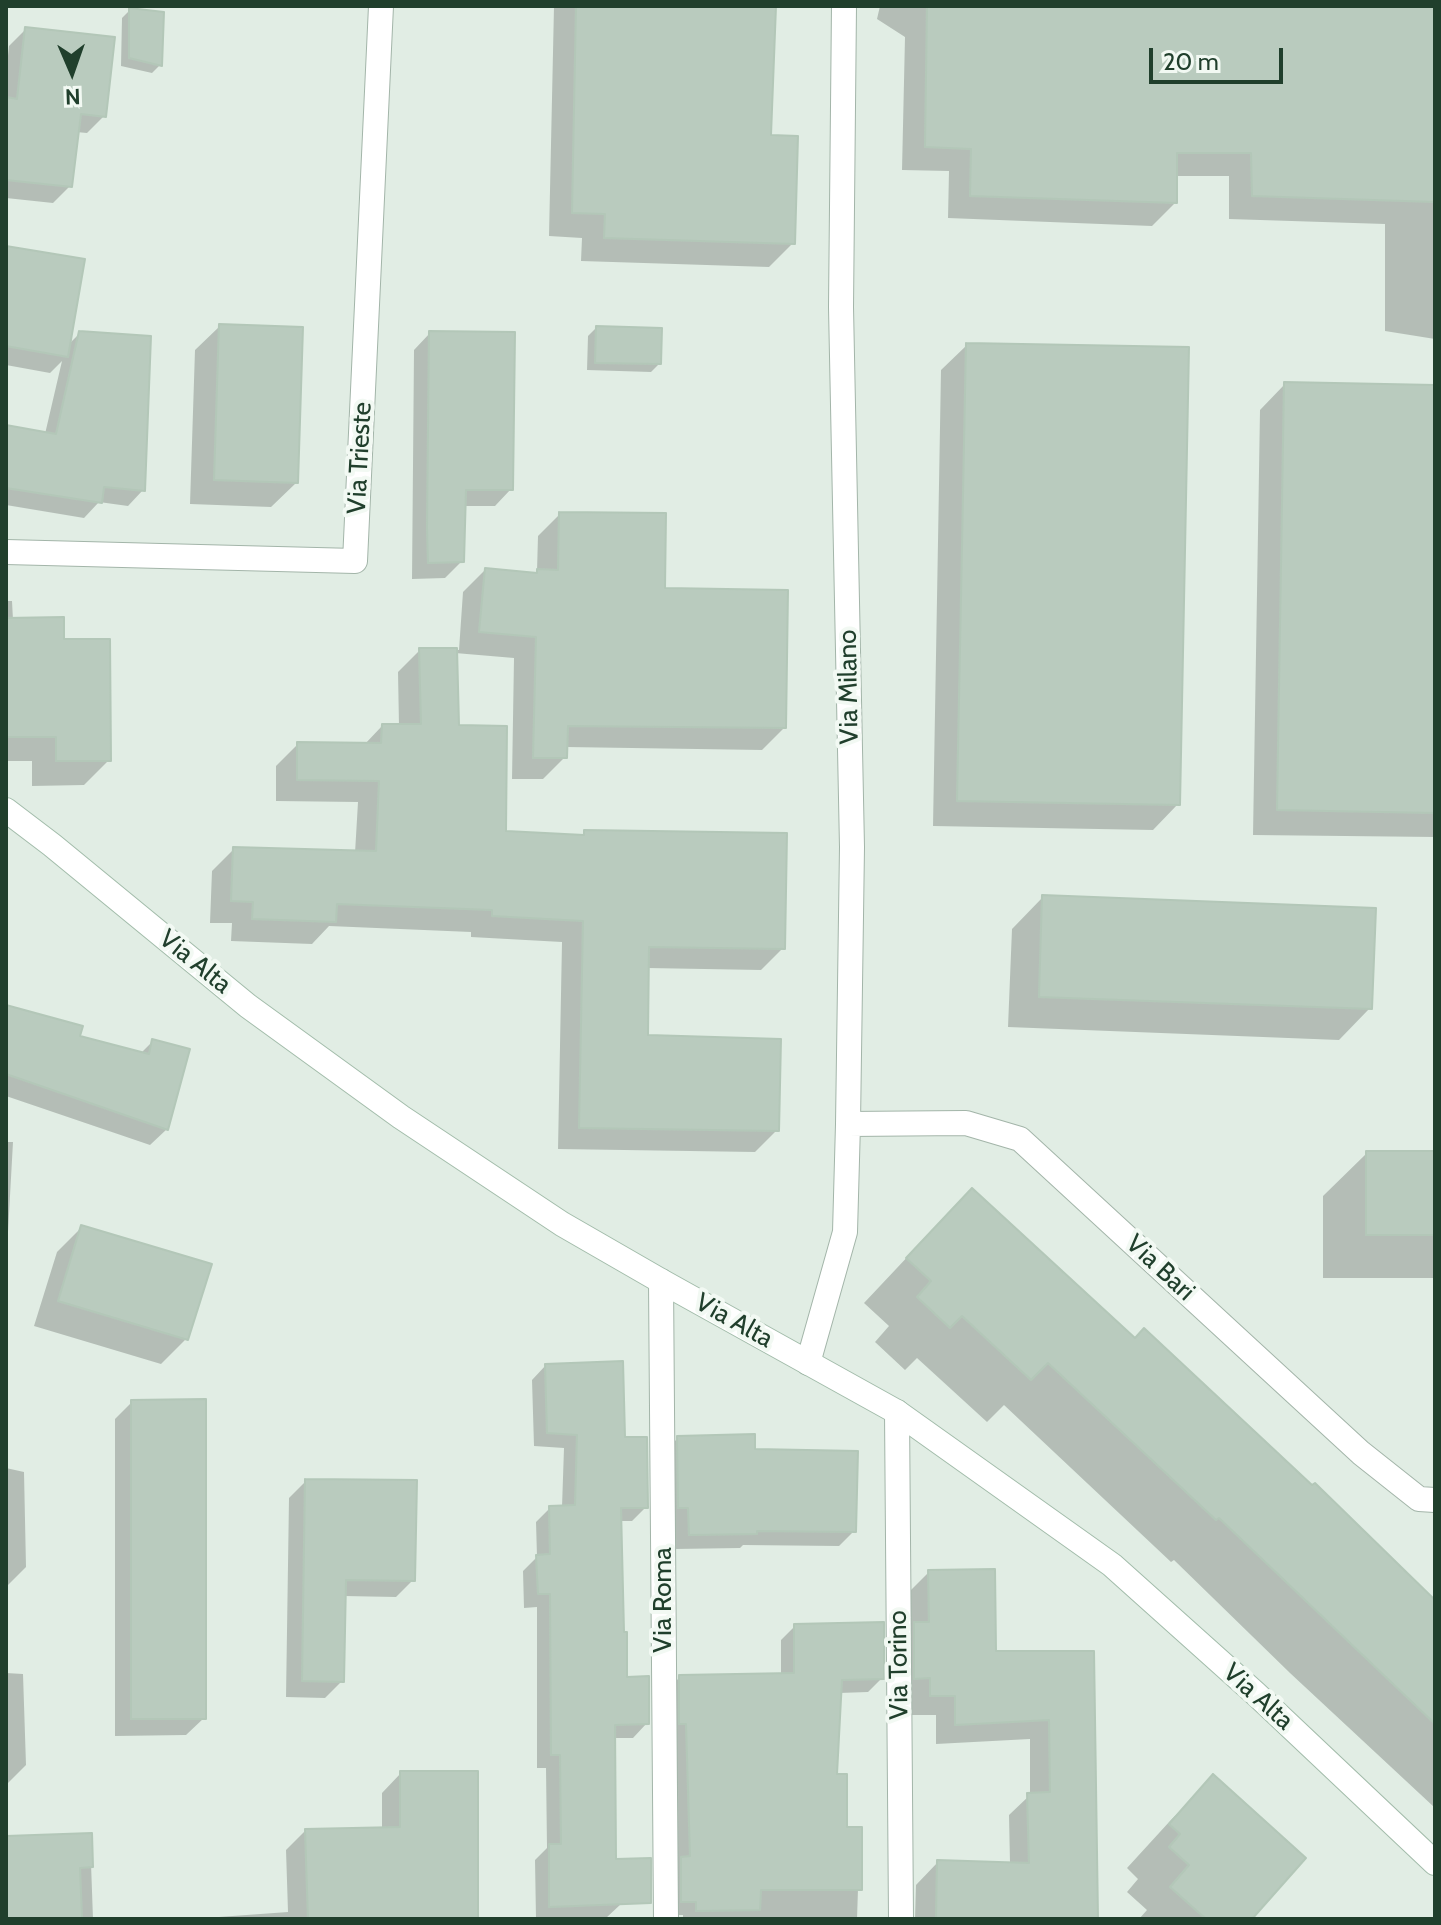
<!DOCTYPE html>
<html>
<head>
<meta charset="utf-8">
<style>
  body { margin:0 }
  #map { position:relative; width:1441px; height:1925px; overflow:hidden; background:#e1ede4; font-family:Cabin,sans-serif }
  canvas { display:block }
  .frame { position:absolute; inset:0; border:8px solid #203f2c; pointer-events:none }
  .north { position:absolute; left:32px; top:32px; width:80px; height:80px; -webkit-text-stroke:6px #f2f9f3; paint-order:stroke; rotate:178deg; font-size:22px; font-weight:700; line-height:32px; text-align:center; color:#203f2c }
  .north::after { content:''; display:block; margin:auto; width:28px; height:36px; background:#203f2c; clip-path:polygon(50% 0,100% 100%,50% 72%,0 100%) }
  .scale { position:absolute; left:1149px; top:48px; width:134px; height:36px; box-sizing:border-box; border:4px solid #203f2c; border-top:0; padding-left:10px; font-size:24px; line-height:28px; white-space:nowrap; color:#203f2c; -webkit-text-stroke:6px #f2f9f3; paint-order:stroke }
</style>
</head>
<body>
<div id="map">
<canvas width="1441" height="1925"></canvas>
<div class="frame"></div>
<div class="north">N</div>
<div class="scale">20 m</div>
</div>
<script>
const ctx = document.querySelector('canvas').getContext('2d');
ctx.lineJoin = 'round';
function paint(path, color) {
  ctx.fillStyle = color;
  ctx.fill(path, 'evenodd');
}
function shape(rows) {
  const path = new Path2D();
  for (const r of rows) {
    path.moveTo(r[0], r[1]);
    for (let i = 2; i < r.length; i += 2) path.lineTo(r[i], r[i + 1]);
  }
  return path;
}
function trace(path, color, width, dash) {
  ctx.strokeStyle = color;
  ctx.lineWidth = width;
  ctx.lineCap = dash ? 'butt' : 'round';
  ctx.setLineDash(dash || []);
  ctx.stroke(path);
}
function drawText(font, color, halo, rows, align = 'center') {
  ctx.font = font + ' Cabin,sans-serif';
  ctx.lineWidth = 8;
  ctx.setLineDash([]);
  ctx.textBaseline = 'middle';
  ctx.strokeStyle = halo;
  ctx.fillStyle = color;
  for (const [text, x, y, turn = 0] of rows) {
    ctx.save();
    ctx.translate(x, y);
    ctx.rotate((+turn || 0) * Math.PI / 180);
    ctx.textAlign = isNaN(turn) ? turn : align;
    if (halo) ctx.strokeText(text, 0, 0);
    ctx.fillText(text, 0, 0);
    ctx.restore();
  }
}
paint(shape([
  [554,6,774,6,769,137,793,243,769,267,581,261,582,238,549,236],
  [880,6,1435,6,1435,339,1385,331,1385,224,1229,219,1229,176,1175,176,1175,203,1152,226,948,218,949,171,902,170,905,37,877,19],
  [130,10,160,65,152,73,121,66,122,18],
  [26,29,104,116,87,133,76,132,70,186,53,203,6,198,6,74,9,46],
  [6,250,68,345,80,333,143,490,128,506,99,502,84,518,6,505,6,427,45,434,62,361,50,373,6,365],
  [220,326,296,483,271,507,190,504,195,350],
  [596,328,659,364,651,372,587,370,588,336],
  [430,333,511,489,495,506,463,506,462,561,445,578,412,579,414,350],
  [967,345,1178,804,1153,830,933,826,941,370],
  [1285,384,1435,387,1435,837,1253,835,1260,410],
  [560,514,663,590,784,728,762,750,566,747,565,757,543,779,512,779,514,658,455,653,457,727,504,833,580,837,585,832,783,948,761,970,647,968,646,1037,777,1130,755,1152,558,1149,562,942,471,937,471,932,329,926,312,944,231,941,232,923,210,923,212,871,234,849,355,853,358,802,276,801,276,766,298,744,364,745,382,726,399,726,398,672,420,650,459,650,463,592,485,570,534,574,537,571,538,536],
  [6,601,12,601,13,620,62,641,109,760,84,785,32,786,32,761,6,761],
  [1043,897,1370,1008,1339,1040,1008,1027,1012,929],
  [6,1008,78,1037,140,1054,153,1041,167,1129,150,1145,6,1096],
  [6,1142,13,1142,6,1268],
  [1367,1153,1435,1153,1435,1278,1323,1278,1323,1196],
  [82,1227,186,1339,161,1364,34,1326,57,1252],
  [928,1235,1134,1340,1435,1602,1434,1807,1290,1673,1174,1560,1171,1562,1004,1405,987,1422,917,1358,905,1370,875,1342,889,1326,864,1303],
  [546,1365,623,1439,646,1507,632,1521,619,1521,625,1679,647,1723,633,1738,613,1738,614,1861,621,1904,606,1918,536,1919,535,1860,547,1848,546,1768,537,1768,537,1607,524,1608,523,1571,537,1557,536,1522,550,1508,562,1507,564,1448,534,1446,532,1380],
  [132,1402,204,1718,186,1735,115,1736,115,1419],
  [678,1438,753,1451,854,1531,839,1546,743,1545,740,1548,675,1549,663,1453],
  [6,1468,24,1472,26,1567,6,1587],
  [306,1481,413,1580,396,1597,344,1596,342,1681,325,1698,286,1697,289,1498],
  [929,1572,994,1653,1092,1653,1076,1910,1011,1912,1009,1815,1030,1795,1030,1739,936,1744,936,1715,911,1715,909,1592],
  [795,1626,882,1678,868,1692,839,1693,834,1776,845,1829,860,1829,857,1919,683,1919,683,1915,672,1915,666,1691,680,1677,781,1675,781,1640],
  [6,1673,23,1674,26,1765,6,1785],
  [401,1773,476,1919,191,1919,288,1912,286,1850,305,1831,382,1829,382,1793],
  [1213,1777,1249,1919,1139,1919,1147,1910,1127,1892,1138,1879,1127,1868,1170,1821],
  [90,1835,93,1919,6,1919,6,1838],
  [938,1862,995,1919,915,1919,916,1885]
]), '#0003');
const building = shape([
  [576,6,776,6,771,135,798,136,795,244,604,238,605,214,572,213,576,6],
  [927,6,1435,6,1435,202,1252,196,1251,153,1177,153,1177,203,970,196,971,149,925,147,927,6],
  [129,8,164,12,162,66,129,58,129,8],
  [25,27,115,37,106,117,81,114,72,187,6,180,6,97,17,99,25,27],
  [6,246,85,259,68,357,6,346,6,246],
  [219,324,303,327,298,483,214,480,219,324],
  [596,326,662,328,661,364,595,363,596,326],
  [79,331,151,336,145,491,104,487,102,503,6,488,6,425,56,434,79,331],
  [429,331,515,332,513,490,466,490,464,562,428,563,427,528,429,331],
  [966,343,1189,347,1180,805,957,801,966,343],
  [1284,382,1435,385,1435,813,1277,810,1284,382],
  [559,512,666,513,665,588,788,590,786,728,568,726,567,758,533,758,536,637,479,632,485,568,537,573,537,569,558,570,559,512],
  [64,617,64,639,110,639,111,761,56,761,56,737,7,737,6,618,64,617],
  [419,648,457,648,459,725,507,726,506,831,584,835,584,830,787,833,785,949,649,947,648,1035,781,1039,779,1131,579,1128,583,921,492,916,492,910,337,904,336,922,252,919,253,902,231,901,233,847,376,851,379,781,297,780,297,742,381,743,382,724,421,724,419,648],
  [1042,895,1376,908,1372,1009,1039,997,1042,895],
  [6,1005,83,1026,80,1036,149,1054,152,1039,190,1049,168,1130,6,1074,6,1005],
  [1366,1151,1435,1151,1435,1235,1366,1235,1366,1151],
  [972,1188,1135,1338,1144,1328,1312,1485,1315,1483,1435,1600,1435,1724,1219,1518,1216,1520,1048,1363,1031,1380,962,1316,950,1328,917,1297,931,1281,906,1258,972,1188],
  [81,1225,212,1264,188,1340,58,1301,81,1225],
  [623,1361,625,1437,647,1437,648,1508,621,1508,624,1632,627,1632,627,1677,649,1676,649,1724,615,1725,616,1859,651,1858,651,1903,549,1907,549,1844,561,1844,560,1755,551,1755,550,1594,538,1594,536,1555,550,1554,549,1506,575,1505,577,1435,547,1433,545,1364,623,1361],
  [206,1399,206,1719,131,1719,131,1400,206,1399],
  [755,1434,755,1449,858,1451,856,1532,757,1531,757,1534,689,1535,688,1508,678,1508,677,1436,755,1434],
  [305,1479,417,1480,415,1581,346,1580,344,1682,302,1681,305,1479],
  [995,1569,996,1651,1094,1651,1098,1919,936,1919,937,1860,1029,1863,1027,1793,1050,1792,1049,1720,955,1725,955,1696,930,1696,930,1678,914,1679,914,1622,929,1622,928,1570,995,1569],
  [884,1622,884,1679,842,1680,837,1774,847,1774,847,1827,862,1827,862,1890,761,1890,760,1910,696,1911,696,1902,681,1902,681,1857,690,1856,686,1724,679,1724,679,1675,794,1673,794,1624,884,1622],
  [400,1771,478,1771,478,1919,308,1919,305,1829,400,1827,400,1771],
  [1213,1774,1306,1858,1252,1919,1206,1919,1170,1887,1189,1865,1169,1847,1180,1834,1169,1824,1213,1774],
  [92,1833,93,1867,80,1868,82,1919,6,1919,6,1836,92,1833]
]);
paint(building, '#b9cbbe');
trace(building, '#b3c7b8', 2);
const minor = shape([
  [6,552,355,561,381,6],
  [848,1124,966,1123,1020,1139,1361,1453,1419,1499,1435,1500],
  [661,1281,666,1919],
  [808,1363,845,1232,848,1124,852,847,841,307,844,6],
  [897,1412,901,1919]
]);
const secondary = shape([
  [6,810,52,845,248,1006,401,1117,562,1224,661,1281,897,1412,1112,1565,1256,1694,1435,1863]
]);
trace(minor, '#a3b5a9', 26);
trace(secondary, '#a2bcaa', 26);
trace(minor, '#fff', 24);
trace(secondary, '#fff', 24);
drawText('26px', '#203f2c', '#f2f9f3', [
  ["Via Trieste",360,458,-87],
  ["Via Milano",849,687,-91],
  ["Via Alta",195,962,39],
  ["Via Bari",1160,1268,43],
  ["Via Alta",734,1321,29],
  ["Via Roma",663,1600,-90],
  ["Via Torino",899,1665,-91],
  ["Via Alta",1258,1697,42]
]);
</script>
</body>
</html>
